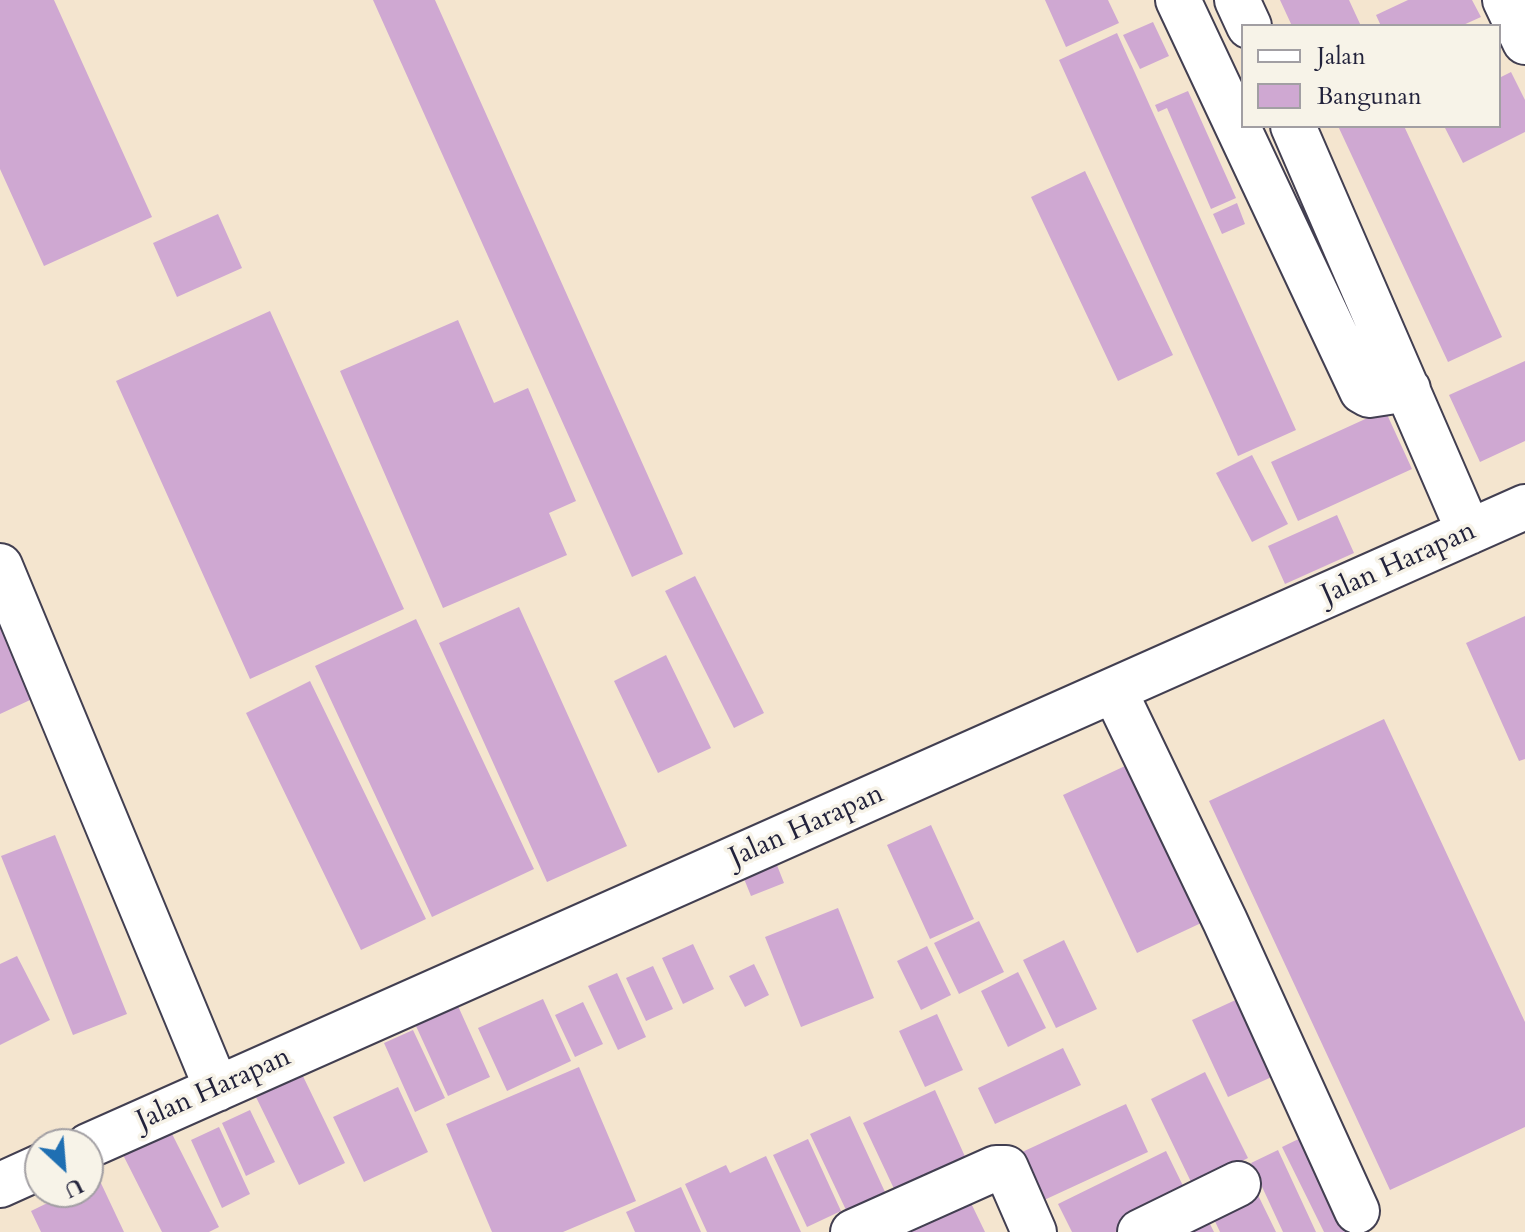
<!DOCTYPE html>
<html>
<head>
<meta charset="utf-8">
<style>
  body { margin:0 }
  #map { position:relative; width:1525px; height:1232px; overflow:hidden; background:#f4e5cf; font-family:Cardo,serif }
  canvas { display:block }
  .legend { position:absolute; left:1241px; top:24px; width:260px; height:104px; box-sizing:border-box; background:#f7f3e8; border:2px solid #a29fa3; margin:0; padding:10px 14px; list-style:none; font-size:24px; color:#22223b }
  .legend li { display:flex; align-items:center; gap:16px; height:40px }
  .legend b { width:40px; border:2px solid #a29fa3 }
  .north { position:absolute; left:24px; top:1128px; width:80px; height:80px; box-sizing:border-box; background:#f7f3e8; border:2px solid #a29fa3; border-radius:50%; rotate:154deg; font-size:22px; font-weight:700; line-height:32px; text-align:center; color:#22223b }
  .north::after { content:''; display:block; margin:auto; width:28px; height:36px; background:#1f6fb2; clip-path:polygon(50% 0,100% 100%,50% 72%,0 100%) }
</style>
</head>
<body>
<div id="map">
<canvas width="1525" height="1232"></canvas>
<ul class="legend">
<li><b style="height:10px;background:#fff"></b>Jalan</li>
<li><b style="height:22px;background:#cfa8d2"></b>Bangunan</li>
</ul>
<div class="north">U</div>
</div>
<script>
const ctx = document.querySelector('canvas').getContext('2d');
ctx.lineJoin = 'round';
function paint(path, color) {
  ctx.fillStyle = color;
  ctx.fill(path, 'evenodd');
}
function shape(rows) {
  const path = new Path2D();
  for (const r of rows) {
    path.moveTo(r[0], r[1]);
    for (let i = 2; i < r.length; i += 2) path.lineTo(r[i], r[i + 1]);
  }
  return path;
}
function trace(path, color, width, dash) {
  ctx.strokeStyle = color;
  ctx.lineWidth = width;
  ctx.lineCap = dash ? 'butt' : 'round';
  ctx.setLineDash(dash || []);
  ctx.stroke(path);
}
function drawText(font, color, halo, rows, align = 'center') {
  ctx.font = font + ' Cardo,serif';
  ctx.lineWidth = 7;
  ctx.setLineDash([]);
  ctx.textBaseline = 'middle';
  ctx.strokeStyle = halo;
  ctx.fillStyle = color;
  for (const [text, x, y, turn = 0] of rows) {
    ctx.save();
    ctx.translate(x, y);
    ctx.rotate((+turn || 0) * Math.PI / 180);
    ctx.textAlign = isNaN(turn) ? turn : align;
    if (halo) ctx.strokeText(text, 0, 0);
    ctx.fillText(text, 0, 0);
    ctx.restore();
  }
}
paint(shape([
  [0,0,54,0,152,217,44,266,0,169],
  [373,0,435,0,683,554,632,577],
  [1045,0,1108,0,1119,23,1066,47],
  [1280,0,1349,0,1361,26,1292,26],
  [1408,0,1472,0,1481,17,1461,26,1381,26,1376,15],
  [1153,22,1169,56,1140,69,1123,35],
  [1117,33,1296,430,1238,456,1059,60],
  [1511,72,1525,100,1525,132,1463,163,1444,126,1499,126,1499,78],
  [1188,91,1236,198,1211,209,1167,108,1158,112,1155,105],
  [1338,126,1404,126,1502,337,1448,362],
  [1085,171,1173,355,1118,381,1031,197],
  [1237,203,1245,224,1222,234,1213,214],
  [218,214,242,268,177,297,153,243],
  [270,311,404,609,250,679,116,381],
  [458,320,494,403,528,388,576,501,549,513,567,555,443,608,340,371],
  [1525,361,1525,441,1480,462,1449,395],
  [1385,410,1412,469,1298,521,1271,462],
  [1252,455,1288,524,1252,542,1216,473],
  [1337,515,1354,553,1285,584,1268,546],
  [695,576,764,713,734,728,665,591],
  [0,598,43,694,0,714],
  [519,607,627,846,547,882,439,643],
  [1525,616,1525,759,1519,761,1466,643],
  [416,619,534,869,432,917,315,666],
  [666,655,711,748,658,773,614,681],
  [310,681,426,919,361,950,246,713],
  [1384,719,1525,1022,1525,1127,1390,1190,1209,801],
  [1140,759,1214,917,1137,953,1063,795],
  [931,825,974,919,930,939,887,845],
  [55,835,127,1014,73,1035,1,856],
  [773,855,784,883,751,896,740,869],
  [838,908,874,998,801,1027,765,937],
  [979,921,1004,972,959,994,934,943],
  [1064,940,1097,1009,1056,1028,1023,960],
  [693,944,714,989,683,1004,662,958],
  [927,946,951,995,921,1010,897,961],
  [17,956,50,1020,0,1045,0,964],
  [754,964,769,995,745,1007,729,976],
  [653,966,673,1009,646,1021,626,978],
  [1018,972,1046,1028,1008,1047,981,991],
  [617,973,646,1037,618,1050,588,986],
  [1253,992,1289,1069,1228,1097,1192,1020],
  [543,999,571,1061,507,1091,478,1028],
  [583,1002,603,1044,575,1057,555,1015],
  [458,1006,490,1077,448,1096,416,1026],
  [937,1014,963,1070,925,1087,899,1031],
  [413,1030,445,1098,415,1112,384,1043],
  [1063,1048,1081,1085,995,1124,978,1088],
  [579,1067,636,1201,563,1232,492,1232,446,1124],
  [300,1070,345,1163,299,1185,254,1093],
  [1205,1072,1248,1158,1193,1186,1151,1099],
  [398,1087,428,1152,364,1182,333,1117],
  [935,1090,967,1161,896,1193,863,1123],
  [1126,1104,1148,1152,1042,1201,1020,1153],
  [250,1110,275,1162,246,1176,222,1123],
  [850,1116,885,1192,846,1210,810,1134],
  [164,1118,219,1227,209,1232,162,1232,117,1143],
  [219,1127,250,1194,222,1208,191,1140],
  [1311,1133,1353,1232,1324,1232,1282,1147],
  [808,1139,841,1211,807,1227,773,1155],
  [1278,1150,1316,1232,1283,1232,1251,1163],
  [1166,1151,1188,1196,1115,1232,1072,1232,1058,1204],
  [766,1156,801,1232,707,1232,685,1184,726,1165,730,1173],
  [99,1179,124,1232,41,1232,31,1211,70,1192,88,1192,88,1184],
  [681,1187,701,1232,635,1232,626,1212],
  [1257,1193,1276,1232,1220,1232,1212,1215],
  [970,1201,985,1232,911,1232,909,1229],
  [1208,1220,1214,1232,1182,1232]
]), '#cfa8d2');
const minor = shape([
  [1178,0,1362,391,1369,395,1408,389],
  [1237,0,1249,26],
  [1505,0,1525,42],
  [1293,126,1469,532],
  [0,566,217,1089],
  [1114,690,1225,921,1357,1211],
  [88,1146,1525,507],
  [0,1185,40,1167],
  [853,1232,996,1168,1006,1168,1034,1232],
  [1140,1232,1238,1184]
]);
trace(minor, '#423f51', 48);
trace(minor, '#fff', 44);
drawText('28px', '#22223b', '#f7f3e8', [
  ["Jalan Harapan",1399,564,-24],
  ["Jalan Harapan",807,827,-24],
  ["Jalan Harapan",214,1090,-24]
]);
</script>
</body>
</html>
